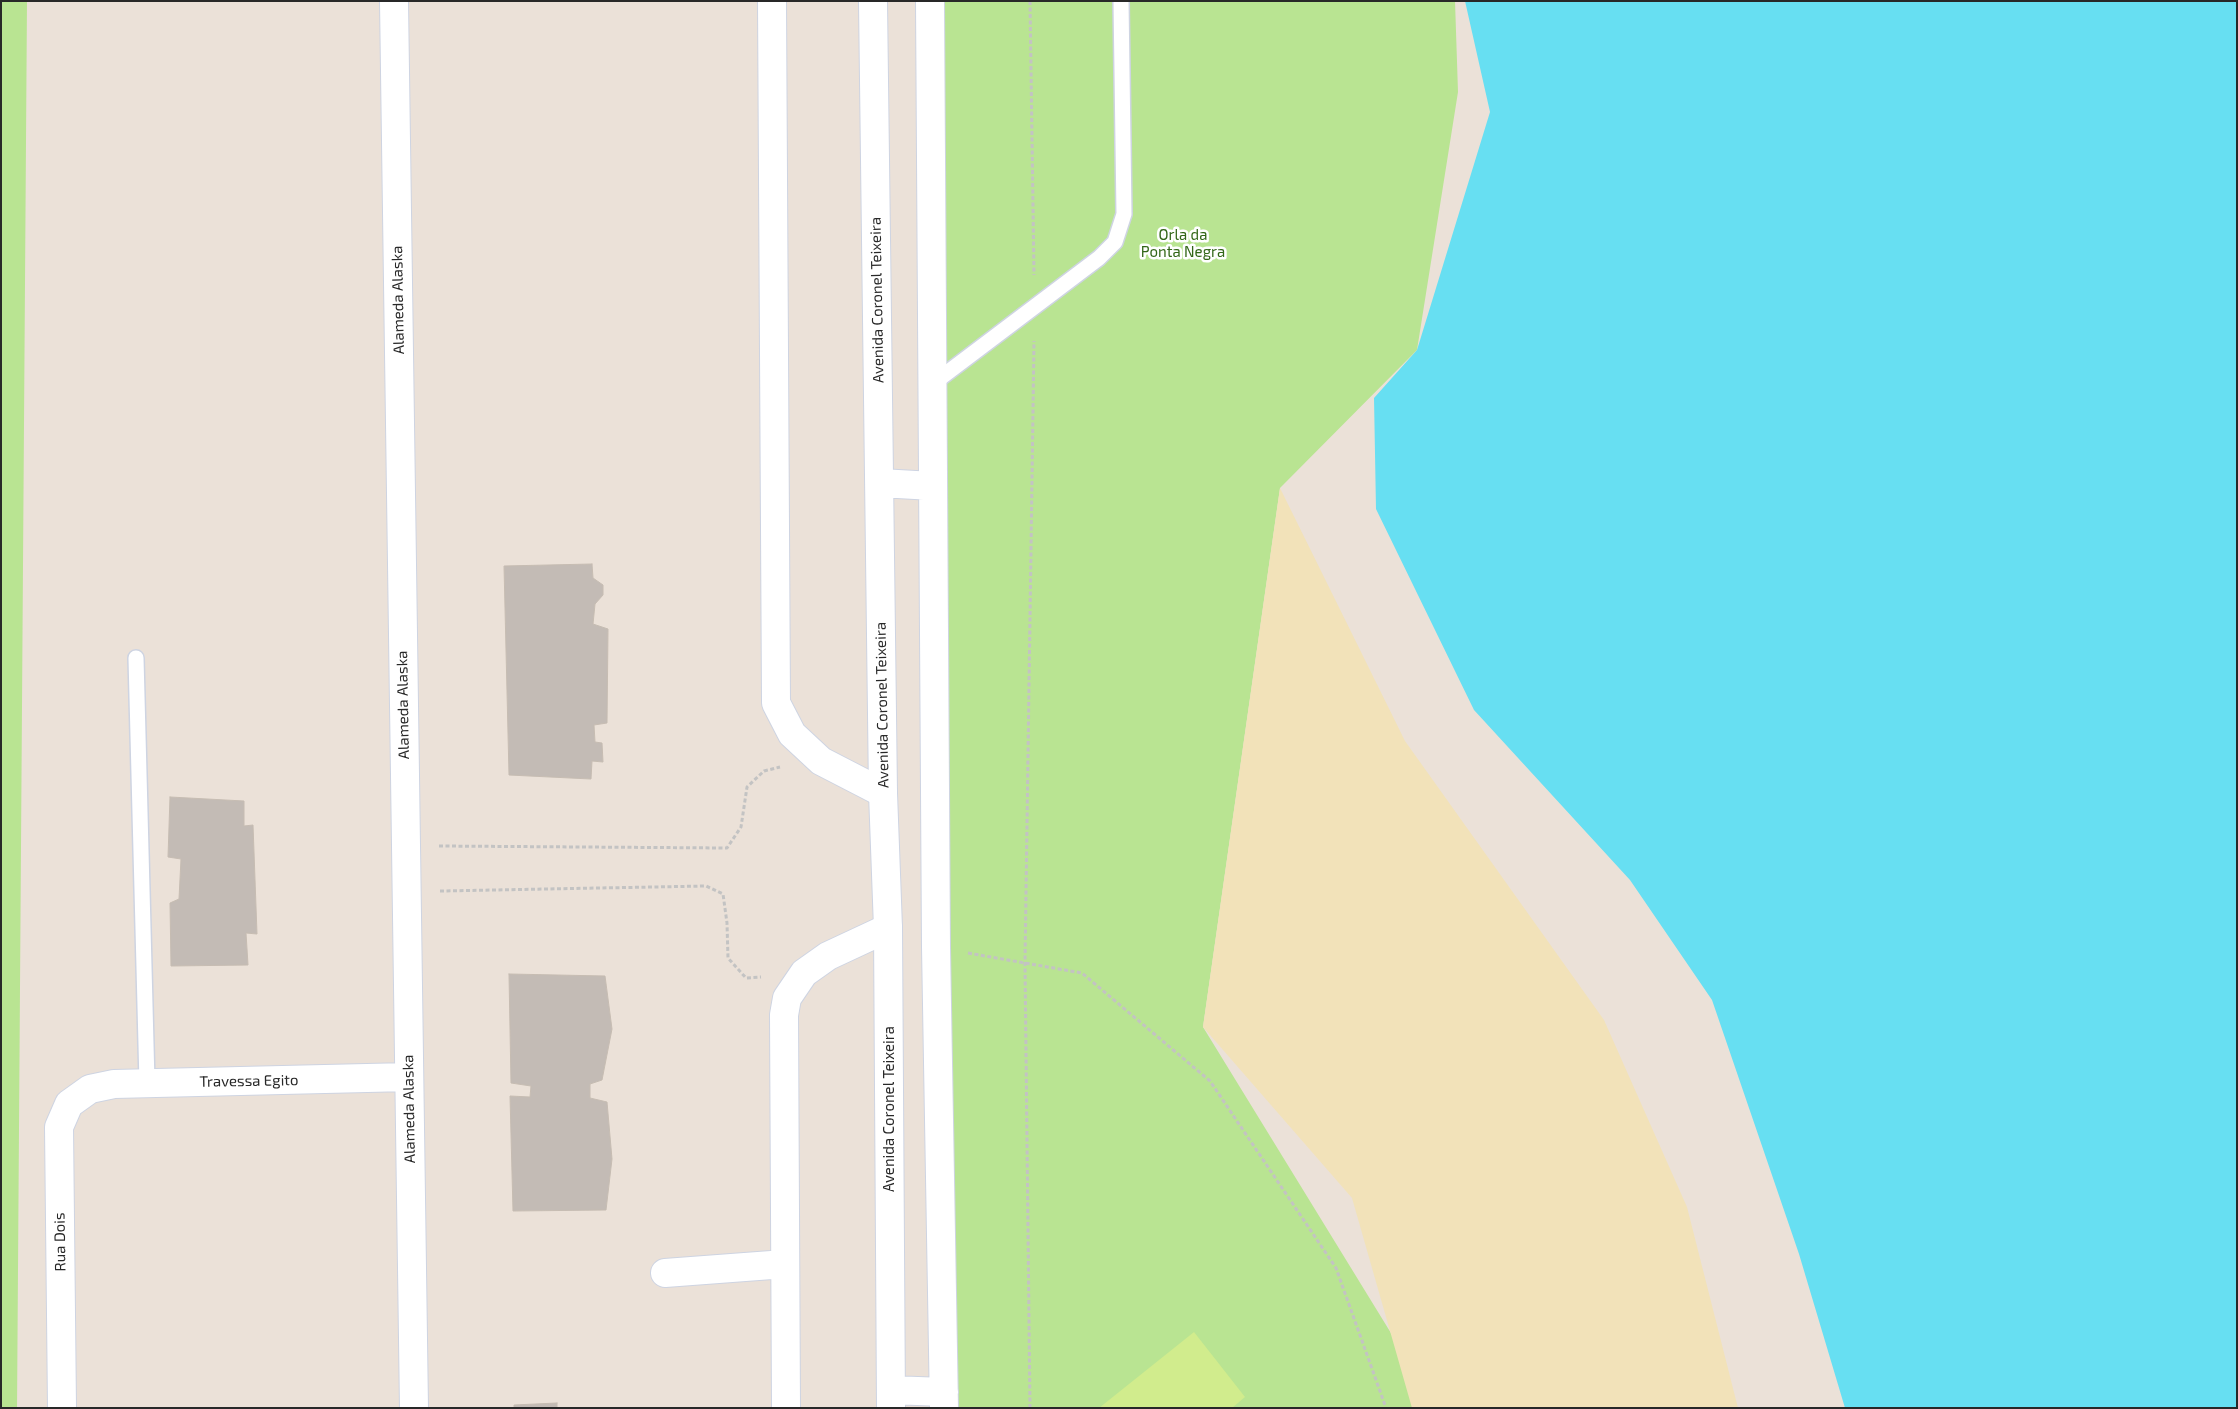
<!DOCTYPE html>
<html>
<head>
<meta charset="utf-8">
<style>
  body { margin:0 }
  #map { position:relative; width:2238px; height:1409px; overflow:hidden; background:#ebe1d8; font-family:"Exo 2",sans-serif }
  canvas { display:block }
  .frame { position:absolute; inset:0; border:2px solid #282828; pointer-events:none }
</style>
</head>
<body>
<div id="map">
<canvas width="2238" height="1409"></canvas>
<div class="frame"></div>
</div>
<script>
const ctx = document.querySelector('canvas').getContext('2d');
ctx.lineJoin = 'round';
function paint(path, color) {
  ctx.fillStyle = color;
  ctx.fill(path, 'evenodd');
}
function shape(rows) {
  const path = new Path2D();
  for (const r of rows) {
    path.moveTo(r[0], r[1]);
    for (let i = 2; i < r.length; i += 2) path.lineTo(r[i], r[i + 1]);
  }
  return path;
}
function trace(path, color, width, dash) {
  ctx.strokeStyle = color;
  ctx.lineWidth = width;
  ctx.lineCap = dash ? 'butt' : 'round';
  ctx.setLineDash(dash || []);
  ctx.stroke(path);
}
function drawText(font, color, halo, rows, align = 'center') {
  ctx.font = font + ' "Exo 2",sans-serif';
  ctx.lineWidth = 5;
  ctx.setLineDash([]);
  ctx.textBaseline = 'middle';
  ctx.strokeStyle = halo;
  ctx.fillStyle = color;
  for (const [text, x, y, turn = 0] of rows) {
    ctx.save();
    ctx.translate(x, y);
    ctx.rotate((+turn || 0) * Math.PI / 180);
    ctx.textAlign = isNaN(turn) ? turn : align;
    if (halo) ctx.strokeText(text, 0, 0);
    ctx.fillText(text, 0, 0);
    ctx.restore();
  }
}
paint(shape([
  [1,1,27,1,17,1408,1,1408],
  [939,1,1455,1,1458,92,1417,350,1280,488,1203,1027,1437,1408,951,1408]
]), '#b9e492');
paint(shape([
  [1280,488,1405,741,1604,1020,1687,1207,1738,1408,1412,1408,1352,1198,1203,1027]
]), '#f2e2b9');
paint(shape([
  [1194,1332,1245,1397,1232,1408,1099,1408]
]), '#d1ec8d');
paint(shape([
  [1465,1,2237,1,2237,1408,1845,1408,1799,1254,1712,1000,1630,880,1474,710,1376,509,1374,398,1417,350,1490,112]
]), '#67dff2');
const building = shape([
  [592,564,593,578,603,585,603,595,595,604,593,624,608,629,607,723,594,725,595,742,602,743,603,762,592,761,591,779,509,775,504,566,592,564],
  [170,797,244,801,244,826,253,825,257,934,246,933,248,965,171,966,170,903,179,899,181,859,168,857,170,797],
  [509,974,605,976,612,1029,602,1080,590,1084,590,1098,607,1102,612,1159,606,1210,513,1211,510,1096,530,1097,531,1086,511,1083,509,974],
  [557,1403,557,1408,514,1408,514,1405,557,1403]
]);
paint(building, '#c3bbb5');
trace(building, '#c6bcb2', 1);
const service = shape([
  [931,385,1099,258,1115,242,1124,214,1121,1],
  [136,658,147,1083]
]);
const minor = shape([
  [394,1,414,1408],
  [772,1,776,703,792,734,821,761,883,793],
  [665,1273,785,1264],
  [62,1408,59,1127,69,1104,90,1089,114,1084,409,1077],
  [786,1408,784,1015,787,998,804,973,828,956,888,928]
]);
const tertiary = shape([
  [873,1,883,793,888,928,891,1408],
  [930,1,936,947,944,1408],
  [880,483,933,486],
  [891,1390,944,1392]
]);
trace(service, '#ced4e2', 18);
trace(minor, '#ced4e2', 30);
trace(tertiary, '#ced4e2', 30);
trace(shape([
  [1030,1,1034,275],
  [439,846,727,848,741,827,747,787,764,771,780,767],
  [440,891,706,886,723,894,727,923,728,958,746,978,761,977],
  [968,953,1082,973,1210,1081,1336,1268,1386,1408],
  [1030,1408,1025,963,1034,341]
]), '#c3c3c3', 3, [4, 2.5]);
trace(service, '#fff', 15);
trace(minor, '#fff', 28);
trace(tertiary, '#fff', 28);
drawText('15px', '#326617', '#fff', [
  ["Orla da",1183,235],
  ["Ponta Negra",1183,252]
]);
drawText('15px', '#282828', '#fff', [
  ["Alameda Alaska",398,300,-91],
  ["Avenida Coronel Teixeira",877,300,-91],
  ["Alameda Alaska",403,705,-91],
  ["Avenida Coronel Teixeira",882,705,-91],
  ["Travessa Egito",249,1081,-1],
  ["Alameda Alaska",409,1109,-91],
  ["Avenida Coronel Teixeira",889,1109,-90],
  ["Rua Dois",60,1242,-91]
]);
</script>
</body>
</html>
